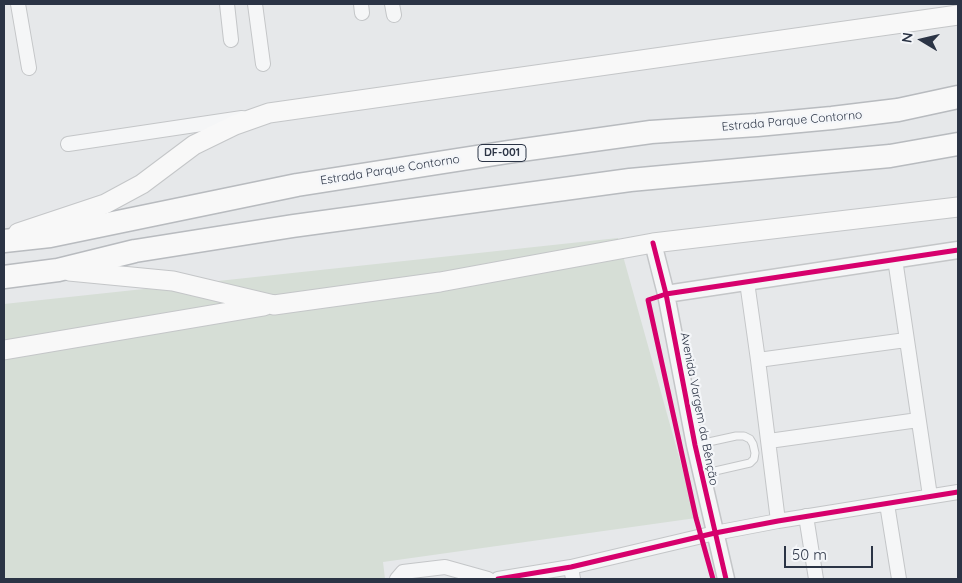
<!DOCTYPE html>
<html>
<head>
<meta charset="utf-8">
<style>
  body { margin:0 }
  #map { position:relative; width:962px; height:583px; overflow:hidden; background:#e6e8ea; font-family:Quicksand,sans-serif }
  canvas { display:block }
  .frame { position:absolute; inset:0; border:5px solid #2b3445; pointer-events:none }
  .north { position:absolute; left:897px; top:15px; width:50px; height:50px; -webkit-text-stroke:4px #f4f6f9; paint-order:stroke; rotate:279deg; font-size:14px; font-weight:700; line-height:20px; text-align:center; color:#2b3445 }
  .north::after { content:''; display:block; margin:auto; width:18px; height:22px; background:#2b3445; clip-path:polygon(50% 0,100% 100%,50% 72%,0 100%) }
  .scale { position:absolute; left:784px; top:546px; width:89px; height:22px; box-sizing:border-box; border:2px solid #2b3445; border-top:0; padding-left:6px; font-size:15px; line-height:18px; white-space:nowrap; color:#2b3445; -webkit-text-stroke:4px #f4f6f9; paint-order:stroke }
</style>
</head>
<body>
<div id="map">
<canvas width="962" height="583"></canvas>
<div class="frame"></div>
<div class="north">N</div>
<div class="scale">50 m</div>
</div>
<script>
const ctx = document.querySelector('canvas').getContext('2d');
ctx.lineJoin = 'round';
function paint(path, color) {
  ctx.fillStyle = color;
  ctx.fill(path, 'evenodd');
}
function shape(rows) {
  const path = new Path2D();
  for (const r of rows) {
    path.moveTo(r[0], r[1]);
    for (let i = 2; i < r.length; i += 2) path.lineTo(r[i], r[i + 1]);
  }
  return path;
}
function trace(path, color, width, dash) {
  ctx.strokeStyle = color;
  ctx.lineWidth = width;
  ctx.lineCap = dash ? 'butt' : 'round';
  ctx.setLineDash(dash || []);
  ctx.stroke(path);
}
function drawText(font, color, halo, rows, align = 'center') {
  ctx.font = font + ' Quicksand,sans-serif';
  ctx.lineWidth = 4.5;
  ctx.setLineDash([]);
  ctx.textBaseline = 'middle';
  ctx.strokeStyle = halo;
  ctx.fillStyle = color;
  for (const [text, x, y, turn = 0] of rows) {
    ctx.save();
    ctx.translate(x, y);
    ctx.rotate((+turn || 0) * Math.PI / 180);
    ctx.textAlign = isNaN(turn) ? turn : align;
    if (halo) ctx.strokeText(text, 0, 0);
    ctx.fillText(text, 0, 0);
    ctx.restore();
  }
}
paint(shape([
  [618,238,696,518,383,562,385,579,4,579,4,304]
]), '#d6ded6');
const service = shape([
  [695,445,736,436,744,436,750,439,753,444,755,453,754,459,750,463,702,474]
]);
const minor = shape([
  [18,4,29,68],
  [227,4,231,40],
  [255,4,263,64],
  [361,4,362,13],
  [392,4,394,15],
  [68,144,242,118],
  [895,259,930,496],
  [747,282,758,360,778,521],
  [758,360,906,340],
  [769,441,918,420],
  [887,504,899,579],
  [806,516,816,579],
  [571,567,573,579],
  [397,579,403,572,445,567,488,579],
  [498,579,571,567,715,533,778,521,958,492]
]);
const tertiary = shape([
  [653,243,666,294,695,445,726,579],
  [666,294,958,250]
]);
const secondary = shape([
  [18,233,105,204,142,184,194,145,235,125,269,113,958,15],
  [69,271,173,281,274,305,440,282,653,243,958,207],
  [4,350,264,306]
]);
const trunk = shape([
  [4,241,50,236,297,185,508,152,651,132,757,125,832,118,898,110,958,97],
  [4,277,58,270,135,251,293,226,630,180,890,156,958,144]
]);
trace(service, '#c4c6c8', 9);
trace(minor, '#c4c6c8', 16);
trace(tertiary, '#c4c6c8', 19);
trace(secondary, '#c4c6c8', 21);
trace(trunk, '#b8bbbf', 25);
trace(service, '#f5f6f7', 7);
trace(minor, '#f5f6f7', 14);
trace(tertiary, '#f5f6f7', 16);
trace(secondary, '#f8f8f8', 19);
trace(trunk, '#f8f8f8', 22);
trace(shape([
  [653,243,666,294,695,445,726,579],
  [498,579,571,567,715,533,778,521,958,492],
  [713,579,696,518,648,300,666,294,958,250]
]), '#d6006c', 5);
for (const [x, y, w] of [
  [502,153,48]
]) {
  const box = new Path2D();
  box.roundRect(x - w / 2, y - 8.5, w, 17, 4);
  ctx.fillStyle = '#f4f6f9';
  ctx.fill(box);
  trace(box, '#2b3445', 1);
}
drawText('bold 11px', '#2b3445', null, [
  ["DF-001",502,153]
]);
drawText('12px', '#2b3445', '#f4f6f9', [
  ["Estrada Parque Contorno",792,121,-5],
  ["Estrada Parque Contorno",390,170,-9],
  ["Avenida Vargem da Bênção",699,409,79]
]);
</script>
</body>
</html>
